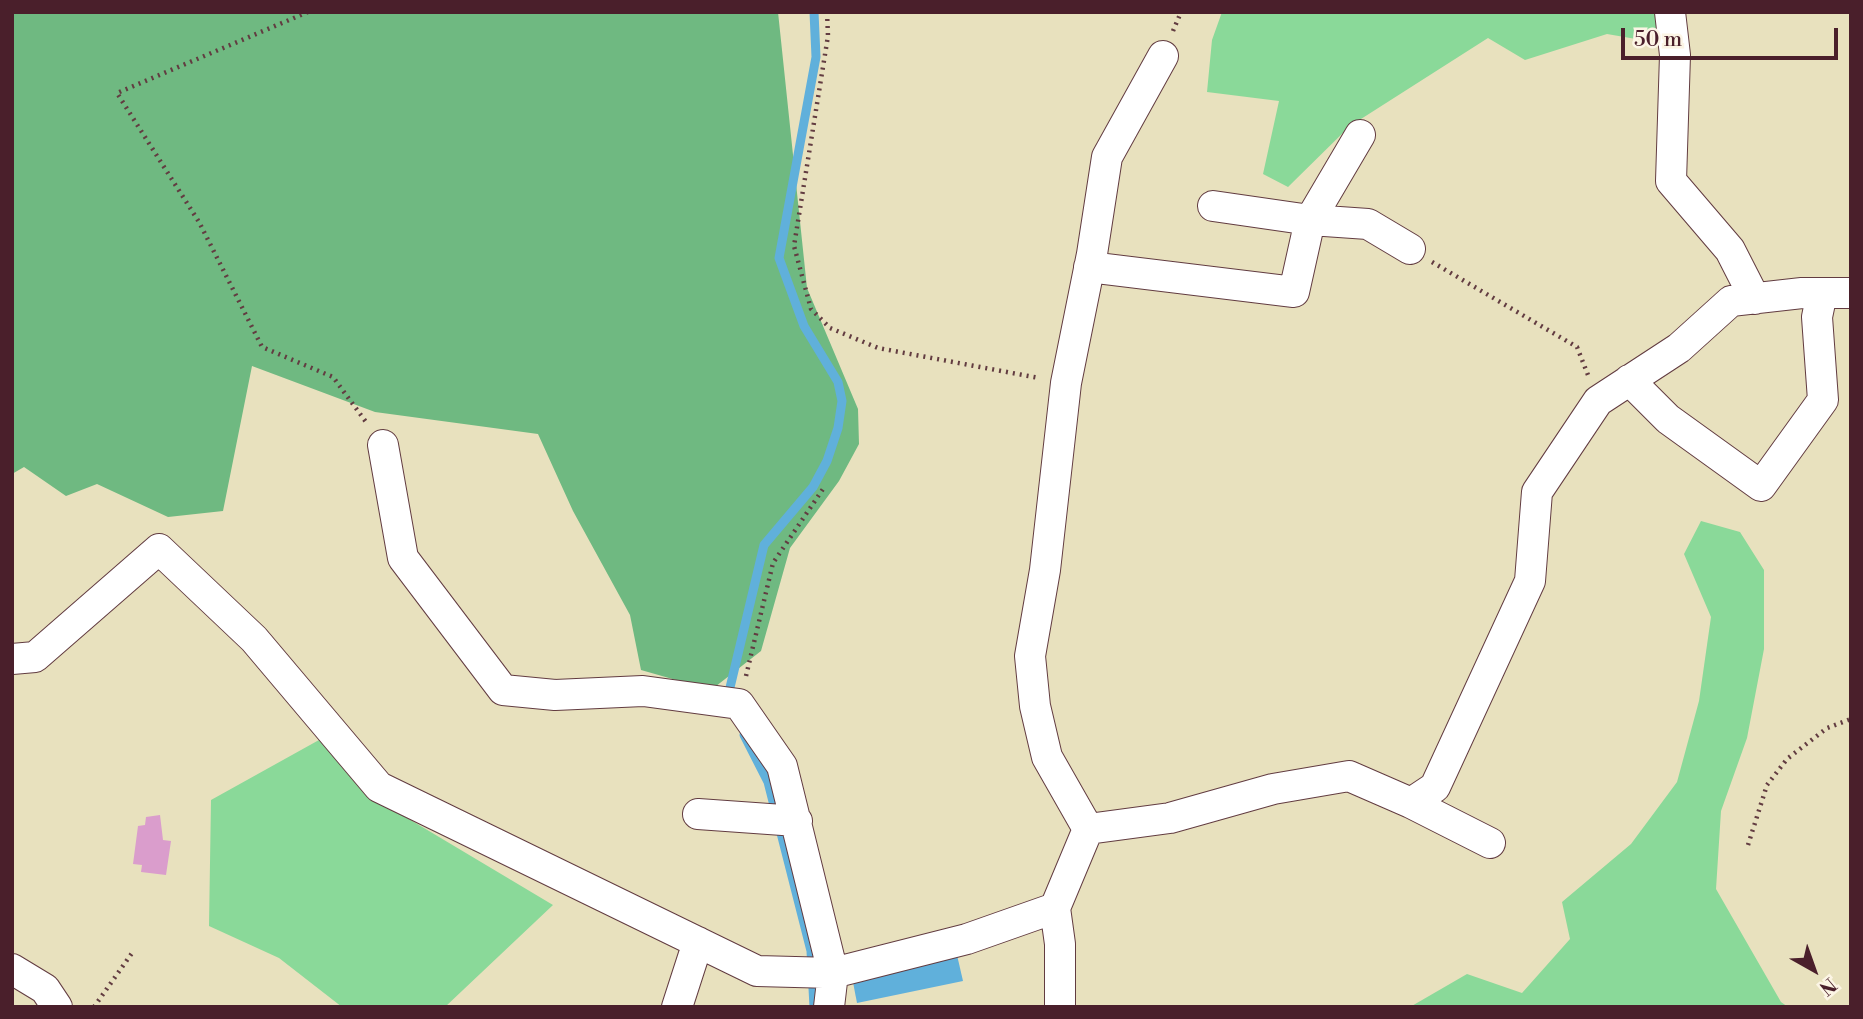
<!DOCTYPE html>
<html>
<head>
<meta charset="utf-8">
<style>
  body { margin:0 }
  #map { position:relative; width:1863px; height:1019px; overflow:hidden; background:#e8e1be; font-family:"Libre Bodoni",serif }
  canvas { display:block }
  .frame { position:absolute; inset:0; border:14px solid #4a1f2b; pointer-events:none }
  .north { position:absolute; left:1779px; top:935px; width:70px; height:70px; -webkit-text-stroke:5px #fcf5e5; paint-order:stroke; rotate:140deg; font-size:19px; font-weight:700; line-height:28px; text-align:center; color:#4a1f2b }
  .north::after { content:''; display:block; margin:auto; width:24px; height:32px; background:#4a1f2b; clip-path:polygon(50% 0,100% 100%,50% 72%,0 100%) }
  .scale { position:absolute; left:1621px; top:28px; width:217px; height:32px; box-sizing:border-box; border:4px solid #4a1f2b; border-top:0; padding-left:9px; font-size:21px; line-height:24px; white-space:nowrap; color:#4a1f2b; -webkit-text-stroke:5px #fcf5e5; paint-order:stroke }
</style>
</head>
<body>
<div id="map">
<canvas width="1863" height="1019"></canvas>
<div class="frame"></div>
<div class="north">N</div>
<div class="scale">50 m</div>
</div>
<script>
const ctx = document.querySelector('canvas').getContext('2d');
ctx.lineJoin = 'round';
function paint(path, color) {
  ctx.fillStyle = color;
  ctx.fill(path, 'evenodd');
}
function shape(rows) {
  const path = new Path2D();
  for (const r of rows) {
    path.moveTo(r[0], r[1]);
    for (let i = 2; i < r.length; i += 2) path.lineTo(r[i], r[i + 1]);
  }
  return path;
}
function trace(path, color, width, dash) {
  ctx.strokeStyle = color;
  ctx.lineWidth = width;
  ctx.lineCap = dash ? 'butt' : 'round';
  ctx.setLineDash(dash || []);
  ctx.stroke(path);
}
paint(shape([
  [1222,12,1668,12,1663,25,1636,39,1607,34,1525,60,1488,38,1350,126,1288,187,1263,174,1279,101,1207,92,1212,40],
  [1701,521,1740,532,1764,570,1764,649,1747,738,1721,811,1716,889,1781,1002,1788,1007,1410,1007,1467,974,1522,993,1570,939,1562,902,1631,844,1677,782,1699,701,1711,617,1684,554],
  [319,740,367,794,553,905,445,1007,342,1007,279,958,209,926,211,800]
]), '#8ad999');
paint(shape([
  [12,12,778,12,807,288,858,409,859,444,839,481,790,548,761,651,711,690,641,670,630,615,573,511,538,434,375,412,252,366,223,511,168,517,97,484,66,496,24,467,12,474]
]), '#6fb981');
paint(shape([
  [957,955,963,981,857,1003,852,977]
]), '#60b0db');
trace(shape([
  [728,696,764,545,813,487,827,461,838,428,842,401,838,382,804,326,779,258,816,57,814,12],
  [744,735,768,782,811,951,814,1007]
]), '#60b0db', 9);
paint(shape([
  [160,815,163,840,171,841,166,875,141,872,142,865,133,864,138,826,145,825,146,817]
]), '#da9dcc');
const minor = shape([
  [1670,12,1675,55,1671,181,1730,250,1755,299],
  [1360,135,1310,220,1368,224,1410,249],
  [1089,267,1294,292,1310,220,1213,206],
  [1629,380,1668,419,1761,486,1823,400,1817,317,1822,293],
  [12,659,35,657,159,549,254,639,379,787,757,971,833,973,782,766,739,704,643,691,555,695,503,690,403,558,383,445],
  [1411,803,1490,843],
  [698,814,797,821],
  [1088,829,1170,818,1273,789,1349,776,1411,803,1435,787,1530,581,1537,492,1598,401,1679,348,1731,301,1802,293,1851,293],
  [1088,829,1047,757,1035,706,1030,656,1045,570,1066,383,1092,254,1107,157,1163,56],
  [12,969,45,989,57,1007],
  [677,1007,698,942],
  [829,1007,833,973,967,939,1055,908],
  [1060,1007,1060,944,1055,908,1088,829]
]);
trace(minor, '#623c41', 32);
trace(shape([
  [308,12,117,93,199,222,262,347,333,377,366,422],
  [827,12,828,36,794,246,811,309,830,328,878,348,1039,378],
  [1173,31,1181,12],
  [1432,262,1577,347,1588,375],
  [746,676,773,563,823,489],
  [1748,845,1767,785,1787,759,1827,728,1851,719],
  [94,1007,132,953]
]), '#623c41', 4.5, [2, 5]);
trace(minor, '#fff', 30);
</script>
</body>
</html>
